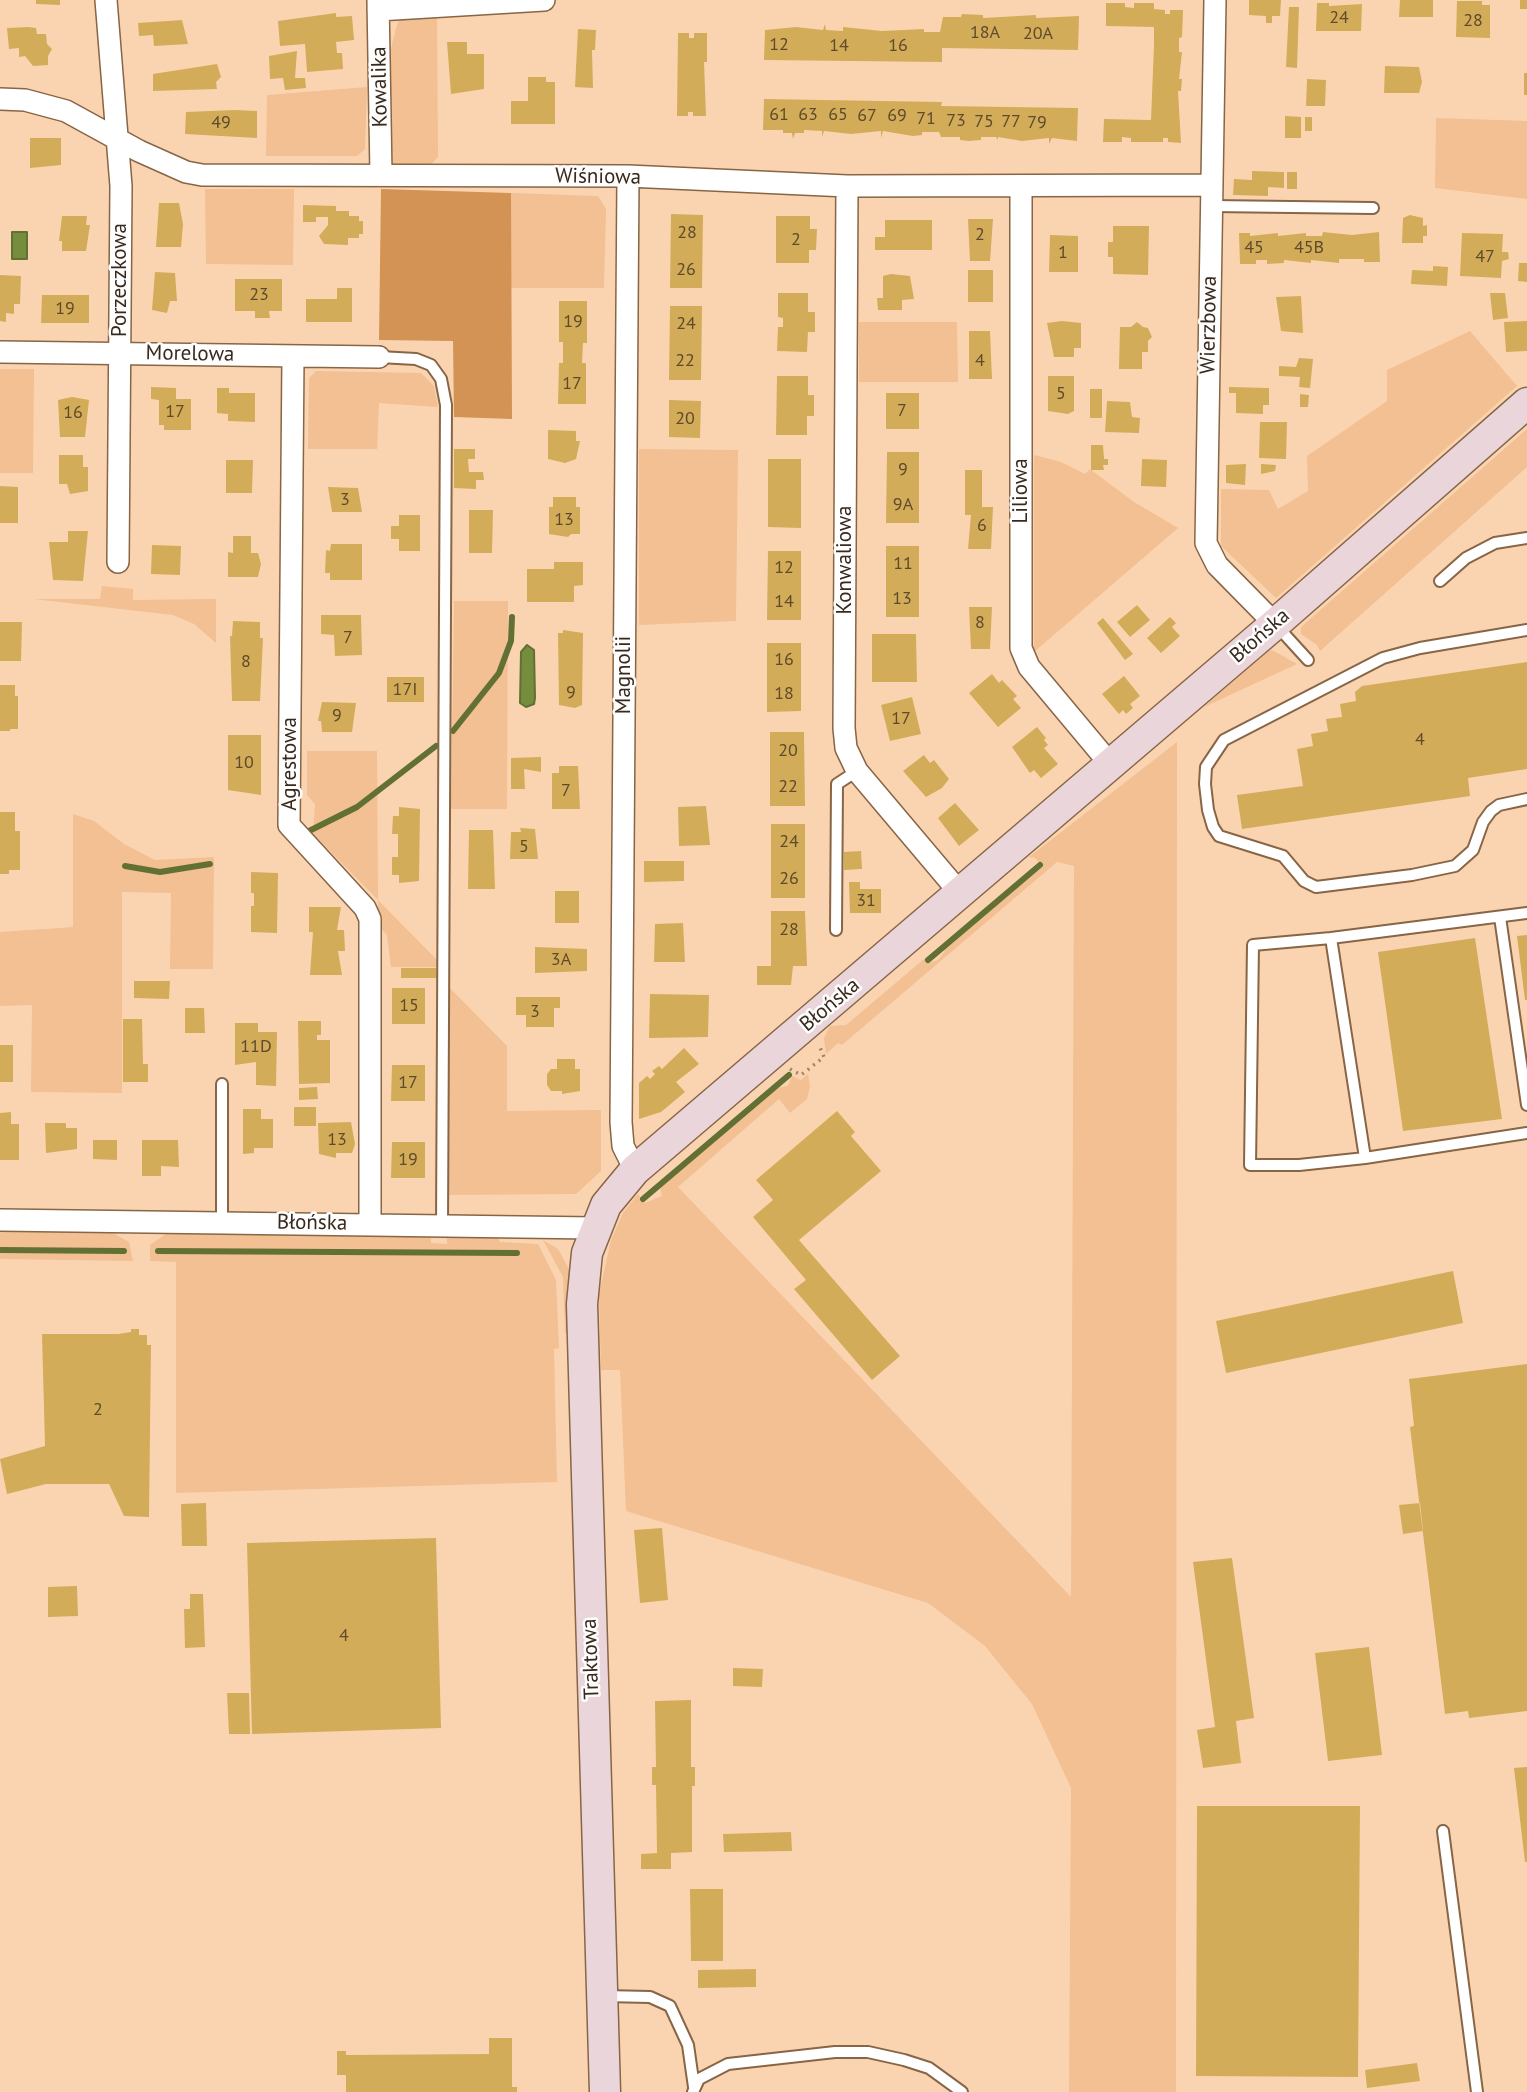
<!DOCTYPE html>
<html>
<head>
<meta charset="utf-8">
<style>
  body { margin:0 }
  canvas { display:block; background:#fad4b0 }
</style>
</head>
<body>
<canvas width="1527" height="2092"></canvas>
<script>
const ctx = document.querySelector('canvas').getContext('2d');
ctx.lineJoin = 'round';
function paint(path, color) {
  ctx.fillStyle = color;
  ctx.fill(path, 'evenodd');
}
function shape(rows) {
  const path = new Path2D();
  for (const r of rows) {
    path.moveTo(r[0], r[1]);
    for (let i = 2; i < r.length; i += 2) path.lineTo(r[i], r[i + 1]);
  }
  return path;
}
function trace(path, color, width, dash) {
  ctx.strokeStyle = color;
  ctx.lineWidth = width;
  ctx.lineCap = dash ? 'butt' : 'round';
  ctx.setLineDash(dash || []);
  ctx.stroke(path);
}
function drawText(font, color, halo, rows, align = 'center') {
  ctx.font = font + ' "PT Sans",sans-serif';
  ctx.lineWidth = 5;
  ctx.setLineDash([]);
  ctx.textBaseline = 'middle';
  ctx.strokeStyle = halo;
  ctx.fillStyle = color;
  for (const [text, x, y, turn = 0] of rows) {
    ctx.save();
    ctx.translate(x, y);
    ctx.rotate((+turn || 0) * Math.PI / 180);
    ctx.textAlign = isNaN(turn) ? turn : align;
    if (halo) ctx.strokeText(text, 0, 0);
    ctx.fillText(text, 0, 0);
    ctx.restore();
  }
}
paint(shape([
  [437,12,438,157,428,168,396,166,390,161,388,61,396,28,400,18],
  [367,87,365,149,357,156,266,156,267,95],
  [1436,118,1527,121,1527,199,1435,188],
  [205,189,294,189,293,265,206,264],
  [511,193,598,196,606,209,604,288,511,288],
  [859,322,957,322,958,382,859,382],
  [1470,331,1517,386,1276,598,1221,546,1221,489,1269,490,1278,509,1308,491,1307,456,1387,401,1387,370],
  [0,369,34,369,33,473,0,473],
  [316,371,421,373,434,386,438,407,379,403,377,449,308,449,309,378],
  [1527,429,1527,467,1320,651,1317,645,1301,634,1301,627],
  [639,449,738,450,736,621,639,625],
  [1034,455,1061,462,1085,474,1090,469,1134,502,1178,528,1034,652],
  [102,586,133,589,133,600,216,599,216,643,194,624,173,615,33,599,100,599],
  [454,601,508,601,507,809,451,809],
  [1272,650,1297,664,1204,707,1269,651],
  [1177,742,1176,2092,1069,2092,1071,1788,1032,1704,985,1646,928,1603,626,1511,620,1370,601,1370,599,1294,611,1240,623,1213,638,1194,645,1203,662,1196,660,1187,776,1088,788,1086,792,1076,801,1080,808,1074,810,1086,807,1099,790,1113,779,1099,678,1187,1071,1597,1074,866,1057,862,842,1045,838,1043,826,1054,824,1038,830,1026,846,1025,924,959,929,963,938,960,945,951,943,948,1043,867,1035,858,1029,857],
  [307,751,377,751,378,900,438,961,437,967,391,967,387,935,379,927,378,900,313,834,315,804,307,795],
  [73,814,94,821,124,844,155,860,214,857,213,969,170,969,171,893,122,892,122,1093,31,1092,32,1005,0,1006,0,932,73,927],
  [446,984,507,1046,507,1111,601,1110,601,1171,576,1194,449,1195],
  [0,1231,113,1233,129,1242,133,1261,0,1259],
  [167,1233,431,1236,431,1243,447,1244,447,1236,497,1236,500,1242,538,1244,556,1280,559,1348,554,1349,557,1482,176,1493,176,1262,150,1261,150,1245],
  [543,1240,558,1249,569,1269,572,1334,565,1333,563,1277]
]), '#f2c092');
paint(shape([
  [381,189,511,193,512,419,454,417,453,341,379,340]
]), '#d39354');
const water = shape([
  [12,232,27,232,27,259,12,259,12,232],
  [527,645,534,650,535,698,534,704,526,707,520,703,521,652,527,645]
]);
paint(water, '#758e3e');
trace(water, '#637034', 2);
trace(shape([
  [453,731,499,673,511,641,512,617],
  [305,833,357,807,436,746],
  [125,866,160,872,210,864],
  [928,960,1040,865],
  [643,1199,789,1075],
  [0,1250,124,1251],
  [158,1251,517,1253]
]), '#637034', 6);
paint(shape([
  [36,0,60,0,60,5,36,4],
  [1249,0,1281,0,1280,16,1272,16,1272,23,1266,23,1266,16,1249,15],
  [1400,0,1433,0,1433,17,1399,17],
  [1520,0,1527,0,1527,9,1520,9],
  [1457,1,1482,1,1482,5,1490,5,1490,38,1456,37],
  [1106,3,1125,3,1125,7,1134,8,1134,3,1154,3,1154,9,1165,10,1165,14,1170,14,1170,10,1183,10,1182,37,1179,38,1179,52,1182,52,1179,79,1182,79,1181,91,1178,91,1181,143,1168,142,1168,138,1163,138,1163,142,1131,142,1131,138,1122,137,1122,142,1103,142,1104,119,1151,120,1154,45,1154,27,1106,26],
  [1317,3,1329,3,1329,6,1362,4,1361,31,1316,31],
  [1289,7,1299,7,1297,68,1286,67],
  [336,13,336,17,352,16,354,40,336,42,337,53,342,53,343,69,307,72,305,44,280,46,278,21],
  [962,14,983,15,983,18,1036,15,1036,18,1079,16,1078,50,942,48,942,62,764,60,765,30,796,27,823,30,825,24,826,30,843,31,843,27,882,31,924,29,924,32,940,32,943,17,961,17],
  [182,20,188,44,154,46,153,35,139,36,138,23],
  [28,27,36,28,37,34,46,34,47,44,52,49,48,56,48,65,33,66,25,56,19,57,19,48,9,49,7,28],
  [578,29,596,30,595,50,592,50,593,88,575,87],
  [678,33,689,33,689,38,694,38,694,33,707,33,707,62,704,62,706,116,693,116,693,112,688,112,688,116,677,116],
  [447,42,467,42,467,54,484,54,484,89,451,94],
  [297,51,295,78,305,78,306,88,285,90,283,78,270,79,269,56],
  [217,64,221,77,216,82,217,89,153,91,153,74],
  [1385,66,1419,67,1422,82,1419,93,1384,93],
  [1524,73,1527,73,1527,95,1524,95],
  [528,77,546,77,546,82,555,82,555,124,511,124,511,101,528,101],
  [1307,79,1326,80,1325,106,1306,106],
  [764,99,942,102,941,106,1078,108,1077,141,1052,138,1049,144,1049,138,1022,141,998,137,998,140,996,137,981,137,981,140,969,141,960,140,960,137,941,137,939,132,922,132,922,135,913,136,883,131,881,138,881,131,851,134,824,131,822,137,822,131,804,130,804,133,795,133,793,139,792,133,783,133,783,130,763,130],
  [235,110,257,111,257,138,185,134,186,112],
  [1285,116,1301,117,1301,138,1285,138],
  [1305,117,1312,117,1312,131,1305,131],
  [30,138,61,138,61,165,30,168],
  [1252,171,1284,172,1284,188,1268,187,1268,196,1233,195,1234,179,1252,180],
  [1287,172,1297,172,1297,189,1287,189],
  [159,203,179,203,183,224,181,247,156,247],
  [303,205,336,206,336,211,349,211,349,216,359,216,359,221,363,221,363,234,359,234,359,238,348,238,348,245,324,244,319,236,328,225,328,217,316,217,316,222,303,222],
  [671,214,703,215,702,288,670,288],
  [1410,215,1423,218,1423,226,1427,225,1427,236,1423,236,1423,243,1402,243,1403,218],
  [62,216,87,216,86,225,90,225,86,251,62,251,62,241,59,241],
  [776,216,810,216,810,229,817,229,816,250,809,250,809,263,776,263],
  [968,219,993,219,990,261,970,261],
  [885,220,932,220,932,250,875,250,875,237,885,237],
  [1113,226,1149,226,1148,275,1113,274,1113,257,1108,257,1108,242,1113,242],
  [1323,232,1352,235,1379,232,1380,262,1364,262,1364,259,1339,259,1339,263,1311,260,1311,263,1284,260,1284,263,1267,264,1267,260,1256,260,1256,264,1240,264,1239,233,1250,233,1250,236,1278,233,1278,236,1306,233,1306,236,1322,236],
  [1462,233,1503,234,1502,252,1508,252,1509,259,1502,261,1501,278,1460,276],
  [1050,235,1078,236,1078,272,1049,272],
  [1519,263,1527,263,1527,282,1518,281],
  [1433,266,1448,267,1447,286,1411,284,1412,270,1433,271],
  [968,270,993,270,993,302,968,302],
  [155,272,175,273,177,301,170,301,167,313,152,310],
  [891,274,910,276,914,299,902,300,902,310,878,310,877,298,883,298,883,276],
  [0,275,21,276,20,304,14,304,14,314,6,313,6,322,0,321],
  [235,279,282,279,282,311,269,311,270,318,255,318,255,311,235,311],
  [337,288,352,288,352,322,306,322,306,299,337,299],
  [778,293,808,293,808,312,815,312,815,332,808,332,807,352,777,351,778,327,783,327,783,318,778,317],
  [1490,293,1505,293,1508,318,1493,320],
  [42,295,89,295,89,323,41,323],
  [1301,296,1303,333,1281,331,1276,297],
  [559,301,587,301,587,343,583,343,582,363,586,363,586,404,558,404,559,363,563,363,563,342,559,342],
  [670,306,702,306,701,380,669,380],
  [1062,321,1081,323,1081,348,1074,348,1074,357,1054,357,1047,323],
  [1527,321,1527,351,1506,352,1504,322],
  [1137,322,1143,327,1148,328,1152,337,1148,341,1148,352,1142,352,1142,369,1119,369,1120,327,1131,327],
  [969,331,990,331,992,379,969,379],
  [1299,358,1313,359,1310,388,1299,387,1300,377,1279,376,1279,366,1296,367],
  [777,376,808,376,808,395,814,395,814,416,807,416,807,435,776,435],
  [1048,376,1074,376,1074,411,1068,414,1048,411],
  [151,387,176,388,176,399,191,399,191,430,164,430,164,425,159,425,159,400,151,399],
  [1229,387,1269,388,1269,405,1263,405,1263,414,1236,413,1236,393,1229,393],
  [217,388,229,388,229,393,255,393,255,422,228,421,228,414,217,413],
  [1090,389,1102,389,1102,418,1090,418],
  [886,393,919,393,919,429,886,429],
  [1300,394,1309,395,1308,407,1300,407],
  [72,397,89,400,85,437,60,437,58,400],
  [669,400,701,401,700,438,669,437],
  [1107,401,1130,402,1132,417,1140,418,1139,433,1105,432],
  [1260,422,1287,422,1286,459,1259,458],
  [548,430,576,431,576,441,580,441,576,459,565,463,548,459],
  [1091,445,1103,445,1104,459,1108,459,1108,465,1103,465,1104,470,1091,470],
  [454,449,475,449,475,459,468,459,469,472,483,472,484,480,476,480,476,489,454,488],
  [887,452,919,452,919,523,886,523],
  [59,455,83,455,83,467,88,467,88,491,70,494,67,484,59,484],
  [768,459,801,459,801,528,768,527],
  [1142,459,1167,460,1166,487,1141,486],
  [226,460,253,460,252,493,226,493],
  [1246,464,1245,485,1226,483,1226,465],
  [1261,464,1276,465,1275,471,1261,474],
  [965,470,982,470,982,507,993,507,991,549,968,549,971,515,965,515],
  [0,486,18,487,18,523,0,523],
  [328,487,358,488,362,512,332,512],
  [553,497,576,497,576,507,580,507,580,534,571,534,568,537,549,534,549,507,553,507],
  [469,510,493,510,492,553,469,553],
  [399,515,420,515,420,551,399,551,399,539,391,539,391,526,399,526],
  [68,531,88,531,83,581,53,580,49,542,68,542],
  [233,536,251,536,251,553,258,553,261,564,258,577,228,577,228,552,233,553],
  [331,544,362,544,362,580,330,580,330,573,325,573,326,550,330,551],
  [152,545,181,546,180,575,151,574],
  [886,546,919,546,919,617,886,617],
  [768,551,801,551,801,620,767,620],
  [554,562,583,562,583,585,574,586,574,602,527,602,527,569,554,569],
  [1137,605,1150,620,1130,637,1117,622],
  [969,607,992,607,990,649,971,649],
  [321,615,361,615,362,655,335,656,334,635,321,634],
  [1170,617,1176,623,1172,627,1180,636,1161,653,1147,638],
  [1103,618,1133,654,1125,660,1097,623],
  [233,621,260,622,260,638,263,638,260,701,232,701,230,636,232,636],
  [0,622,22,622,21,661,0,661],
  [563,630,583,633,582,705,575,708,559,705,558,633,563,633],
  [872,634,916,634,917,682,872,682],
  [767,643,801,643,801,711,767,712],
  [1527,662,1527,769,1468,778,1470,796,1242,829,1237,795,1303,786,1297,749,1313,746,1311,734,1328,731,1326,719,1342,717,1340,704,1356,701,1355,692,1362,686],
  [992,674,999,683,1002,680,1017,696,1013,699,1021,708,998,727,969,693],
  [1124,676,1140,696,1130,704,1133,708,1126,714,1123,710,1119,714,1102,694],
  [387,677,424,677,424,702,387,702],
  [0,685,15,685,15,696,18,696,18,729,10,729,10,731,0,731],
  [912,697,921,734,890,741,881,705],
  [322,702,356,703,352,732,322,732,321,721,318,721],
  [1037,727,1046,738,1044,740,1048,745,1044,748,1058,764,1041,778,1034,770,1030,773,1012,747],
  [770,732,804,732,805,806,770,806],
  [228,735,261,735,261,795,228,790],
  [924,755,930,763,934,760,949,779,942,788,926,797,903,771],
  [541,757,541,772,524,769,525,789,511,789,511,758],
  [559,766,578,766,580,809,552,809,552,773,559,773],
  [955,803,979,830,959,846,938,818],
  [706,806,710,845,679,846,678,807],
  [399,807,420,809,419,881,399,883,399,875,392,875,392,857,398,857,398,834,392,834,393,816,399,816],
  [0,812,15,812,15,831,20,831,20,870,9,870,9,874,0,874],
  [771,824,805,824,805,898,771,898],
  [520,828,535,829,538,859,510,859,511,832,521,832],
  [469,830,493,830,495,889,468,889],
  [861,851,862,869,844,870,844,852],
  [644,861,684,861,684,881,644,882],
  [251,872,278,873,277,933,251,932,251,906,254,906,254,893,251,893],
  [849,882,860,882,860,889,881,889,881,913,850,913],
  [555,891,579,891,579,923,555,923],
  [309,907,341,907,337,930,344,930,345,951,338,951,342,975,310,975,313,932,309,932],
  [771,911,805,911,807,966,793,966,791,985,757,985,757,966,771,966],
  [683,923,685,962,654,962,655,924],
  [1527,935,1527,1000,1525,1000,1517,936],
  [1475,938,1502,1119,1403,1131,1378,952],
  [535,947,587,949,587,971,535,973],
  [401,968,436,968,437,978,401,978],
  [134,981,170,981,169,999,134,998],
  [392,988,425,988,425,1024,392,1024],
  [650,994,709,995,708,1037,649,1038],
  [516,997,560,997,560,1008,554,1008,554,1027,526,1027,526,1015,516,1015],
  [185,1008,204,1008,205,1033,185,1033],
  [123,1019,142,1019,143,1064,148,1064,148,1082,123,1082],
  [298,1021,321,1021,321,1035,317,1035,317,1040,330,1040,330,1083,299,1084],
  [235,1023,258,1023,258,1032,277,1032,276,1086,256,1085,256,1062,235,1065],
  [0,1045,13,1045,13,1082,0,1082],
  [684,1048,699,1064,676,1082,685,1092,661,1112,639,1119,639,1083,647,1076,650,1079,655,1074,652,1071,659,1066,662,1069],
  [557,1059,575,1059,575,1069,580,1069,580,1091,562,1094,562,1091,551,1091,547,1085,547,1074,551,1069,557,1069],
  [392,1065,425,1065,425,1101,391,1101],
  [317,1087,318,1099,299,1100,299,1088],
  [294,1107,316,1107,316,1126,294,1126],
  [243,1109,261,1109,261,1119,273,1119,273,1148,254,1148,254,1153,243,1154],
  [837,1111,855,1132,851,1136,881,1171,799,1240,900,1356,872,1380,794,1289,806,1280,753,1217,773,1200,756,1180],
  [11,1112,11,1124,19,1124,19,1160,0,1160,0,1113],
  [351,1122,355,1144,352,1153,336,1153,336,1158,319,1154,318,1123],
  [45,1123,66,1123,66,1128,77,1128,77,1149,46,1153],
  [93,1140,117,1140,117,1160,93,1159],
  [142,1140,178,1140,179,1167,161,1166,161,1176,142,1176],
  [392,1142,425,1142,425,1178,391,1178],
  [1453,1271,1463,1323,1226,1373,1216,1321],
  [131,1329,139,1329,139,1335,147,1335,147,1345,151,1345,149,1517,124,1516,109,1484,46,1484,7,1494,0,1459,45,1446,42,1334,118,1334,131,1332],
  [1527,1364,1527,1711,1469,1718,1468,1711,1445,1714,1410,1427,1414,1426,1409,1379],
  [206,1503,207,1546,182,1546,181,1504],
  [1420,1503,1423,1531,1403,1534,1399,1505],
  [662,1528,668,1600,640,1603,634,1530],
  [436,1538,441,1728,252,1734,247,1543],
  [1232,1558,1254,1718,1236,1721,1241,1763,1203,1768,1197,1730,1215,1727,1193,1562],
  [77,1586,78,1616,48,1617,48,1587],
  [190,1594,203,1594,205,1647,185,1648,184,1609,190,1609],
  [1369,1647,1382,1755,1328,1761,1315,1653],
  [733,1668,763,1669,762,1687,733,1686],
  [227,1693,249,1693,250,1734,229,1734],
  [691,1700,691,1767,695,1767,695,1786,692,1786,692,1852,671,1853,671,1869,641,1869,641,1854,657,1853,656,1785,652,1785,652,1767,656,1767,655,1701],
  [1527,1767,1527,1862,1525,1862,1514,1768],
  [1197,1806,1360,1806,1358,2077,1196,2076],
  [791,1832,792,1851,724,1852,723,1834],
  [690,1889,723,1889,723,1961,691,1961],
  [756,1969,756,1987,698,1988,698,1970],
  [489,2038,512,2038,512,2087,517,2087,517,2092,346,2092,346,2075,337,2075,337,2051,346,2051,346,2055,489,2054],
  [1417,2063,1420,2081,1367,2088,1365,2070]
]), '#d3ac59');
const lane = shape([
  [1211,206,1373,208],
  [379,357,416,359,431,365,441,379,446,405,442,1225],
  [1440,581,1466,558,1495,543,1527,538],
  [1277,626,1308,660],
  [1527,630,1420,648,1383,658,1224,740,1206,767,1205,784,1208,810,1213,827,1219,836,1283,856,1304,881,1316,887,1412,875,1455,866,1473,850,1483,822,1491,811,1499,805,1527,799],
  [1500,917,1527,1105],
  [836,930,837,784,857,771],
  [1331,938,1253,945,1250,1165,1299,1165,1365,1158,1527,1133],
  [1365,1158,1331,938,1527,913],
  [222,1222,222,1084],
  [1443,1831,1477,2092],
  [604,1996,650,1997,670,2006,688,2045,694,2087],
  [693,2092,699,2079,728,2064,835,2052,868,2052,904,2060,929,2068,962,2092]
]);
const street = shape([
  [106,0,121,186,118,562],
  [378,0,381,175],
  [1215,0,1206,543,1217,565,1275,624],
  [378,10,544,0],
  [0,99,25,100,66,111,139,151,186,172,202,175,628,176,847,186,1212,185],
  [628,176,621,1122,623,1146,635,1170],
  [847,186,844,728,846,748,857,771,960,893],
  [1021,186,1021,648,1029,667,1111,765],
  [0,352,379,357],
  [293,356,289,825,365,908,370,919,370,1224],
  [0,1220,594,1228]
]);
const secondary = shape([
  [605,2092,582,1304,587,1253,606,1205,635,1170,1275,624,1527,403]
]);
trace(lane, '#876545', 14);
trace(street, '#876545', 24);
trace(secondary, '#876545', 33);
trace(shape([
  [790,1069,801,1075,824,1057,819,1045]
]), '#a0846b', 3.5, [2, 5]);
trace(lane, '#fff', 10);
trace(street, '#fff', 21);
trace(secondary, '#ead5da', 30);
drawText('18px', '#5f4a2b', null, [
  ["24",1339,18],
  ["28",1473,21],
  ["18A",985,33],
  ["20A",1038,34],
  ["12",779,45],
  ["14",839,46],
  ["16",898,46],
  ["61",779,115],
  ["63",808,115],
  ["65",838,115],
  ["67",867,116],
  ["69",897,116],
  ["71",926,119],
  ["73",956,121],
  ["75",984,122],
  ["77",1011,122],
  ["49",221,123],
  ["79",1037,123],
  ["28",687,233],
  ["2",980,235],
  ["2",796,240],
  ["45",1254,248],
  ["45B",1309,248],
  ["1",1063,253],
  ["47",1485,257],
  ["26",686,270],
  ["23",259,295],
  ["19",65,309],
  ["19",573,322],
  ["24",686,324],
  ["22",685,361],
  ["4",980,361],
  ["17",572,384],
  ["5",1061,394],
  ["7",902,411],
  ["17",175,412],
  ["16",73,413],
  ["20",685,419],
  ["9",903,470],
  ["3",345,500],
  ["9A",903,505],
  ["13",564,520],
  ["6",982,526],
  ["11",903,564],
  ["12",784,568],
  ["13",902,599],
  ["14",784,602],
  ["8",980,623],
  ["7",348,638],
  ["16",784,660],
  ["8",246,662],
  ["17I",405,690],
  ["9",571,693],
  ["18",784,694],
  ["9",337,716],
  ["17",901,719],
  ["4",1420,740],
  ["20",788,751],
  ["10",244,763],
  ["22",788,787],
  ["7",566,791],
  ["24",789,842],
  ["5",524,847],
  ["26",789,879],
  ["31",866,901],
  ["28",789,930],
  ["3A",561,960],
  ["15",409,1006],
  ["3",535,1012],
  ["11D",256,1047],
  ["17",408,1083],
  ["13",337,1140],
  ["19",408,1160],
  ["2",98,1410],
  ["4",344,1636]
]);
drawText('21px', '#38291c', '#fdfdfd', [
  ["Kowalika",380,87,-91],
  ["Wiśniowa",598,177,1],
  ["Porzeczkowa",120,280,-90],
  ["Wierzbowa",1209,325,-89],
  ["Morelowa",190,354,1],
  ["Liliowa",1021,491,-90],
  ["Konwaliowa",845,560,-90],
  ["Błońska",1260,636,-41],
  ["Magnolii",624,675,-90],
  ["Agrestowa",290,764,-90],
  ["Błońska",830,1005,-40],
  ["Błońska",312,1223,1],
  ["Traktowa",591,1659,-92]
]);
</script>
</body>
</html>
